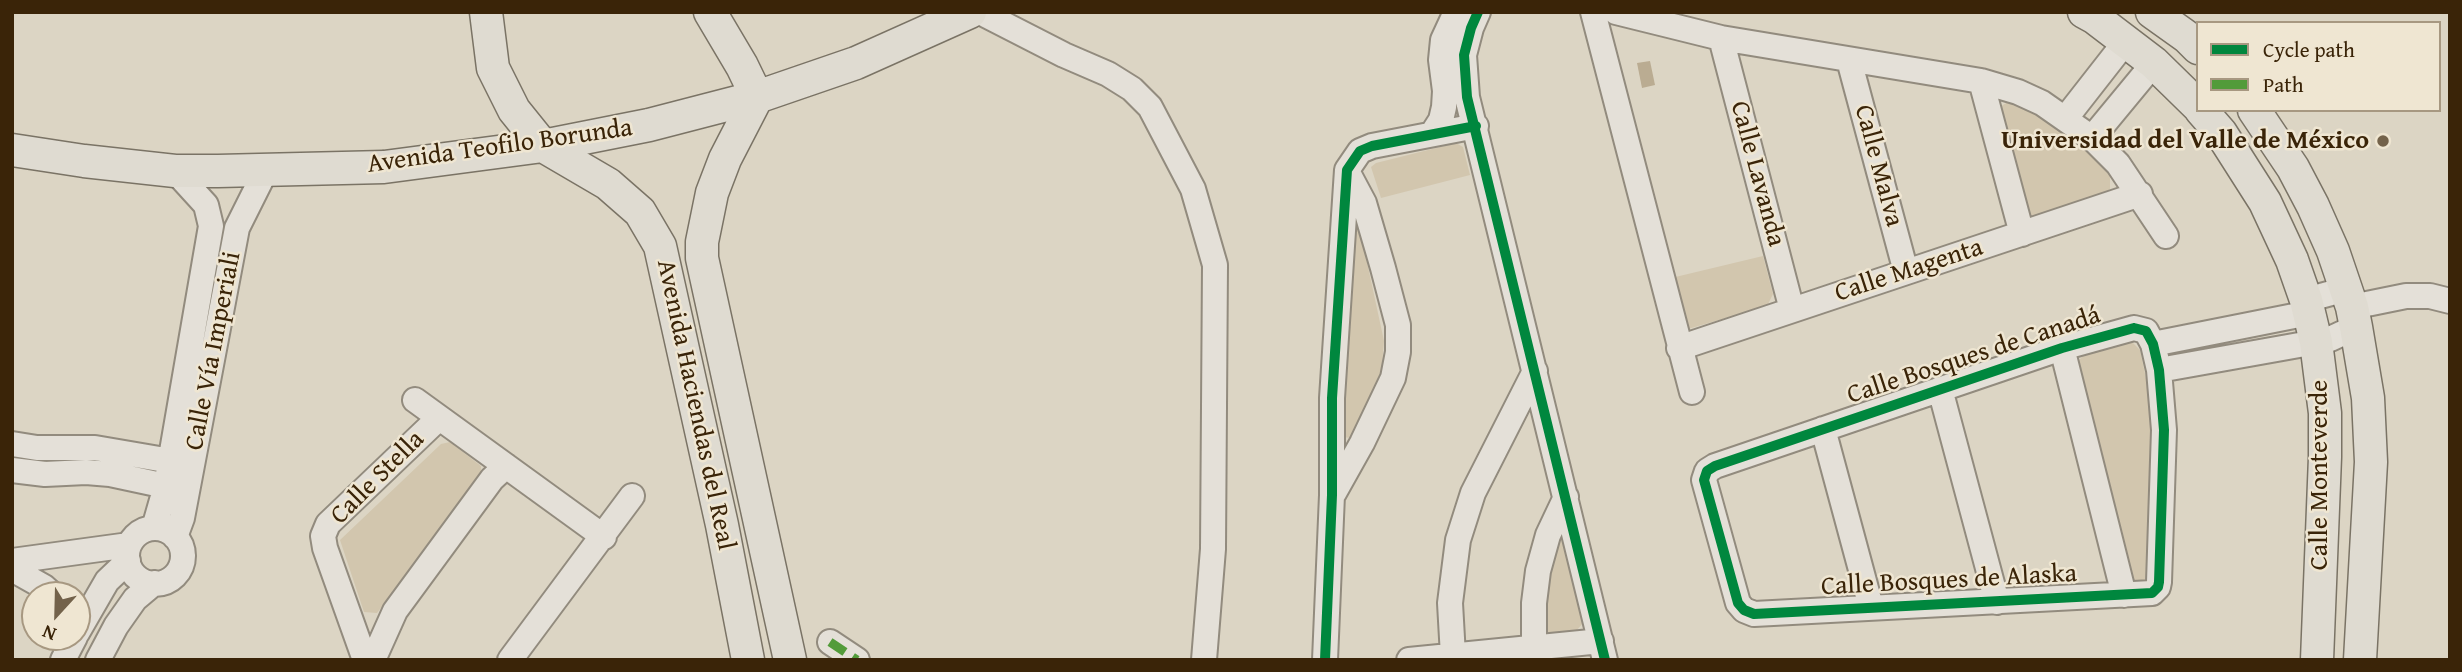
<!DOCTYPE html>
<html>
<head>
<meta charset="utf-8">
<style>
  body { margin:0 }
  #map { position:relative; width:2462px; height:672px; overflow:hidden; background:#dcd5c4; font-family:"Gentium Book Plus",serif }
  canvas { display:block }
  .frame { position:absolute; inset:0; border:14px solid #3a2408; pointer-events:none }
  .legend { position:absolute; left:2196px; top:21px; width:245px; height:91px; box-sizing:border-box; background:#efe6d2; border:2px solid #a79881; margin:0; padding:9px 12px; list-style:none; font-size:21px; color:#3a2408 }
  .legend li { display:flex; align-items:center; gap:14px; height:35px }
  .legend b { width:35px; border:2px solid #a79881 }
  .north { position:absolute; left:21px; top:581px; width:70px; height:70px; box-sizing:border-box; background:#efe6d2; border:2px solid #a79881; border-radius:50%; rotate:202deg; font-size:19px; font-weight:700; line-height:28px; text-align:center; color:#3a2408 }
  .north::after { content:''; display:block; margin:auto; width:24px; height:32px; background:#73624a; clip-path:polygon(50% 0,100% 100%,50% 72%,0 100%) }
</style>
</head>
<body>
<div id="map">
<canvas width="2462" height="672"></canvas>
<div class="frame"></div>
<ul class="legend">
<li><b style="height:9px;background:#00873e"></b>Cycle path</li>
<li><b style="height:9px;background:#529b3a"></b>Path</li>
</ul>
<div class="north">N</div>
</div>
<script>
const ctx = document.querySelector('canvas').getContext('2d');
ctx.lineJoin = 'round';
function paint(path, color) {
  ctx.fillStyle = color;
  ctx.fill(path, 'evenodd');
}
function shape(rows) {
  const path = new Path2D();
  for (const r of rows) {
    if (r.length === 3) {
      path.moveTo(r[0] + r[2], r[1]);
      path.arc(r[0], r[1], r[2], 0, 2 * Math.PI);
      continue;
    }
    path.moveTo(r[0], r[1]);
    for (let i = 2; i < r.length; i += 2) path.lineTo(r[i], r[i + 1]);
  }
  return path;
}
function trace(path, color, width, dash) {
  ctx.strokeStyle = color;
  ctx.lineWidth = width;
  ctx.lineCap = dash ? 'butt' : 'round';
  ctx.setLineDash(dash || []);
  ctx.stroke(path);
}
function drawText(font, color, halo, rows, align = 'center') {
  ctx.font = font + ' "Gentium Book Plus",serif';
  ctx.lineWidth = 5;
  ctx.setLineDash([]);
  ctx.textBaseline = 'middle';
  ctx.strokeStyle = halo;
  ctx.fillStyle = color;
  for (const [text, x, y, turn = 0] of rows) {
    ctx.save();
    ctx.translate(x, y);
    ctx.rotate((+turn || 0) * Math.PI / 180);
    ctx.textAlign = isNaN(turn) ? turn : align;
    if (halo) ctx.strokeText(text, 0, 0);
    ctx.fillText(text, 0, 0);
    ctx.restore();
  }
}
paint(shape([
  [2015,102,2028,107,2076,138,2110,174,2110,189,2105,195,2034,218,2026,216,2000,107,2006,103],
  [1456,143,1463,147,1470,175,1381,198,1371,167,1376,163],
  [1350,216,1357,216,1384,341,1381,377,1351,438,1342,437],
  [1763,256,1773,294,1767,306,1688,329,1667,279],
  [2125,341,2133,343,2140,350,2151,402,2151,467,2146,582,2137,585,2128,577,2078,361,2085,354],
  [450,442,481,466,481,478,377,613,364,612,340,540,441,444],
  [1562,535,1584,622,1576,631,1549,634,1541,627,1554,538]
]), '#d2c6ae');
paint(shape([
  [1650,61,1655,85,1642,88,1637,63]
]), '#baac92');
const minor = shape([
  [980,12,1064,55,1108,74,1132,89,1150,107,1193,189,1215,265,1213,549,1204,660],
  [1478,12,1471,28,1464,55,1467,97,1605,660],
  [1593,12,1692,392],
  [1616,12,1721,38,1981,81,2018,92,2042,103,2092,138,2118,164,2166,236],
  [1721,38,1792,310],
  [1849,60,1906,272],
  [1981,81,2022,234],
  [2065,119,2126,41],
  [1432,134,1441,120,1444,107,1445,91,1441,60,1443,40,1456,12],
  [2092,138,2154,63],
  [2306,300,2346,289],
  [2352,307,2406,296,2430,296,2450,301],
  [2134,328,2146,331,2153,344,2159,370,2164,430,2159,582,2158,587,2152,593,1754,614,1744,610,1738,603,1704,480,1707,471,1715,466,2062,348,2134,328],
  [2153,344,2309,313],
  [1679,348,2140,194],
  [2062,348,2124,595],
  [2159,370,2316,342,2330,339,2356,327],
  [1940,389,1997,602],
  [415,400,604,537],
  [1823,429,1871,607],
  [12,444,37,448,95,448,171,461],
  [12,470,45,474,86,472,110,474,166,486],
  [1334,493,1362,443,1393,378,1398,352,1398,325,1383,268,1364,203,1347,171],
  [154,528,166,486,211,226,206,205,175,171],
  [155,556,28],
  [175,537,182,518,237,228,266,170],
  [12,561,129,545],
  [12,569,44,587,53,595],
  [77,633,107,581,128,561],
  [830,642,857,660],
  [1534,647,1534,603,1538,571,1548,535,1566,497],
  [1453,656,1450,603,1458,540,1473,493,1535,371],
  [63,660,75,637],
  [98,660,116,626,135,599,154,583],
  [365,660,325,548,323,536,328,524,439,418],
  [373,660,395,611,492,479,506,466],
  [510,660,632,496],
  [1325,660,1332,495,1332,398,1347,170,1360,151,1372,146,1476,126],
  [1409,660,1601,641]
]);
const major = shape([
  [486,12,493,68,514,110,543,146,608,184,640,212,660,246,722,525,748,660],
  [710,12,742,66,757,97,725,159,712,193,702,242,702,258,790,660],
  [2084,12,2095,18,2154,63,2198,106],
  [2152,12,2187,37,2198,48],
  [2201,110,2221,133,2265,202,2292,260,2306,300,2316,342,2325,413,2325,457,2317,660],
  [2254,110,2293,168,2313,206,2333,251,2352,307,2356,327,2368,398,2371,462,2360,660],
  [12,150,84,161,175,171,218,171,384,167,543,146,649,125,757,97,856,63,970,12]
]);
trace(minor, '#928b7e', 28);
trace(major, '#7a7365', 35);
trace(minor, '#e4e0d8', 24);
trace(major, '#dfdbd1', 32);
trace(shape([
  [830,642,857,660]
]), '#529b3a', 9, [18, 9]);
trace(shape([
  [1478,12,1471,28,1464,55,1467,97,1605,660],
  [2134,328,2146,331,2153,344,2159,370,2164,430,2159,582,2158,587,2152,593,1754,614,1744,610,1738,603,1704,480,1707,471,1715,466,2062,348,2134,328],
  [1325,660,1332,495,1332,398,1347,170,1360,151,1372,146,1476,126]
]), '#00873e', 10);
for (const [x, y, r, color] of [
  [2383,141,7,"#73624a"]
]) {
  const dot = new Path2D();
  dot.arc(x, y, r, 0, 2 * Math.PI);
  ctx.fillStyle = color;
  ctx.fill(dot);
  trace(dot, '#efe6d2', 2.5);
}
drawText('bold 26px', '#3a2408', '#efe6d2', [
  ["Universidad del Valle de México",2369,141]
], 'right');
drawText('26px', '#3a2408', '#efe6d2', [
  ["Avenida Teofilo Borunda",500,147,-8],
  ["Calle Malva",1878,166,75],
  ["Calle Lavanda",1757,174,75],
  ["Calle Magenta",1909,271,-18],
  ["Calle Vía Imperiali",214,351,-79],
  ["Calle Bosques de Canadá",1974,356,-18],
  ["Avenida Haciendas del Real",695,405,78],
  ["Calle Monteverde",2320,475,-90],
  ["Calle Stella",378,478,-45],
  ["Calle Bosques de Alaska",1949,581,-3]
]);
</script>
</body>
</html>
